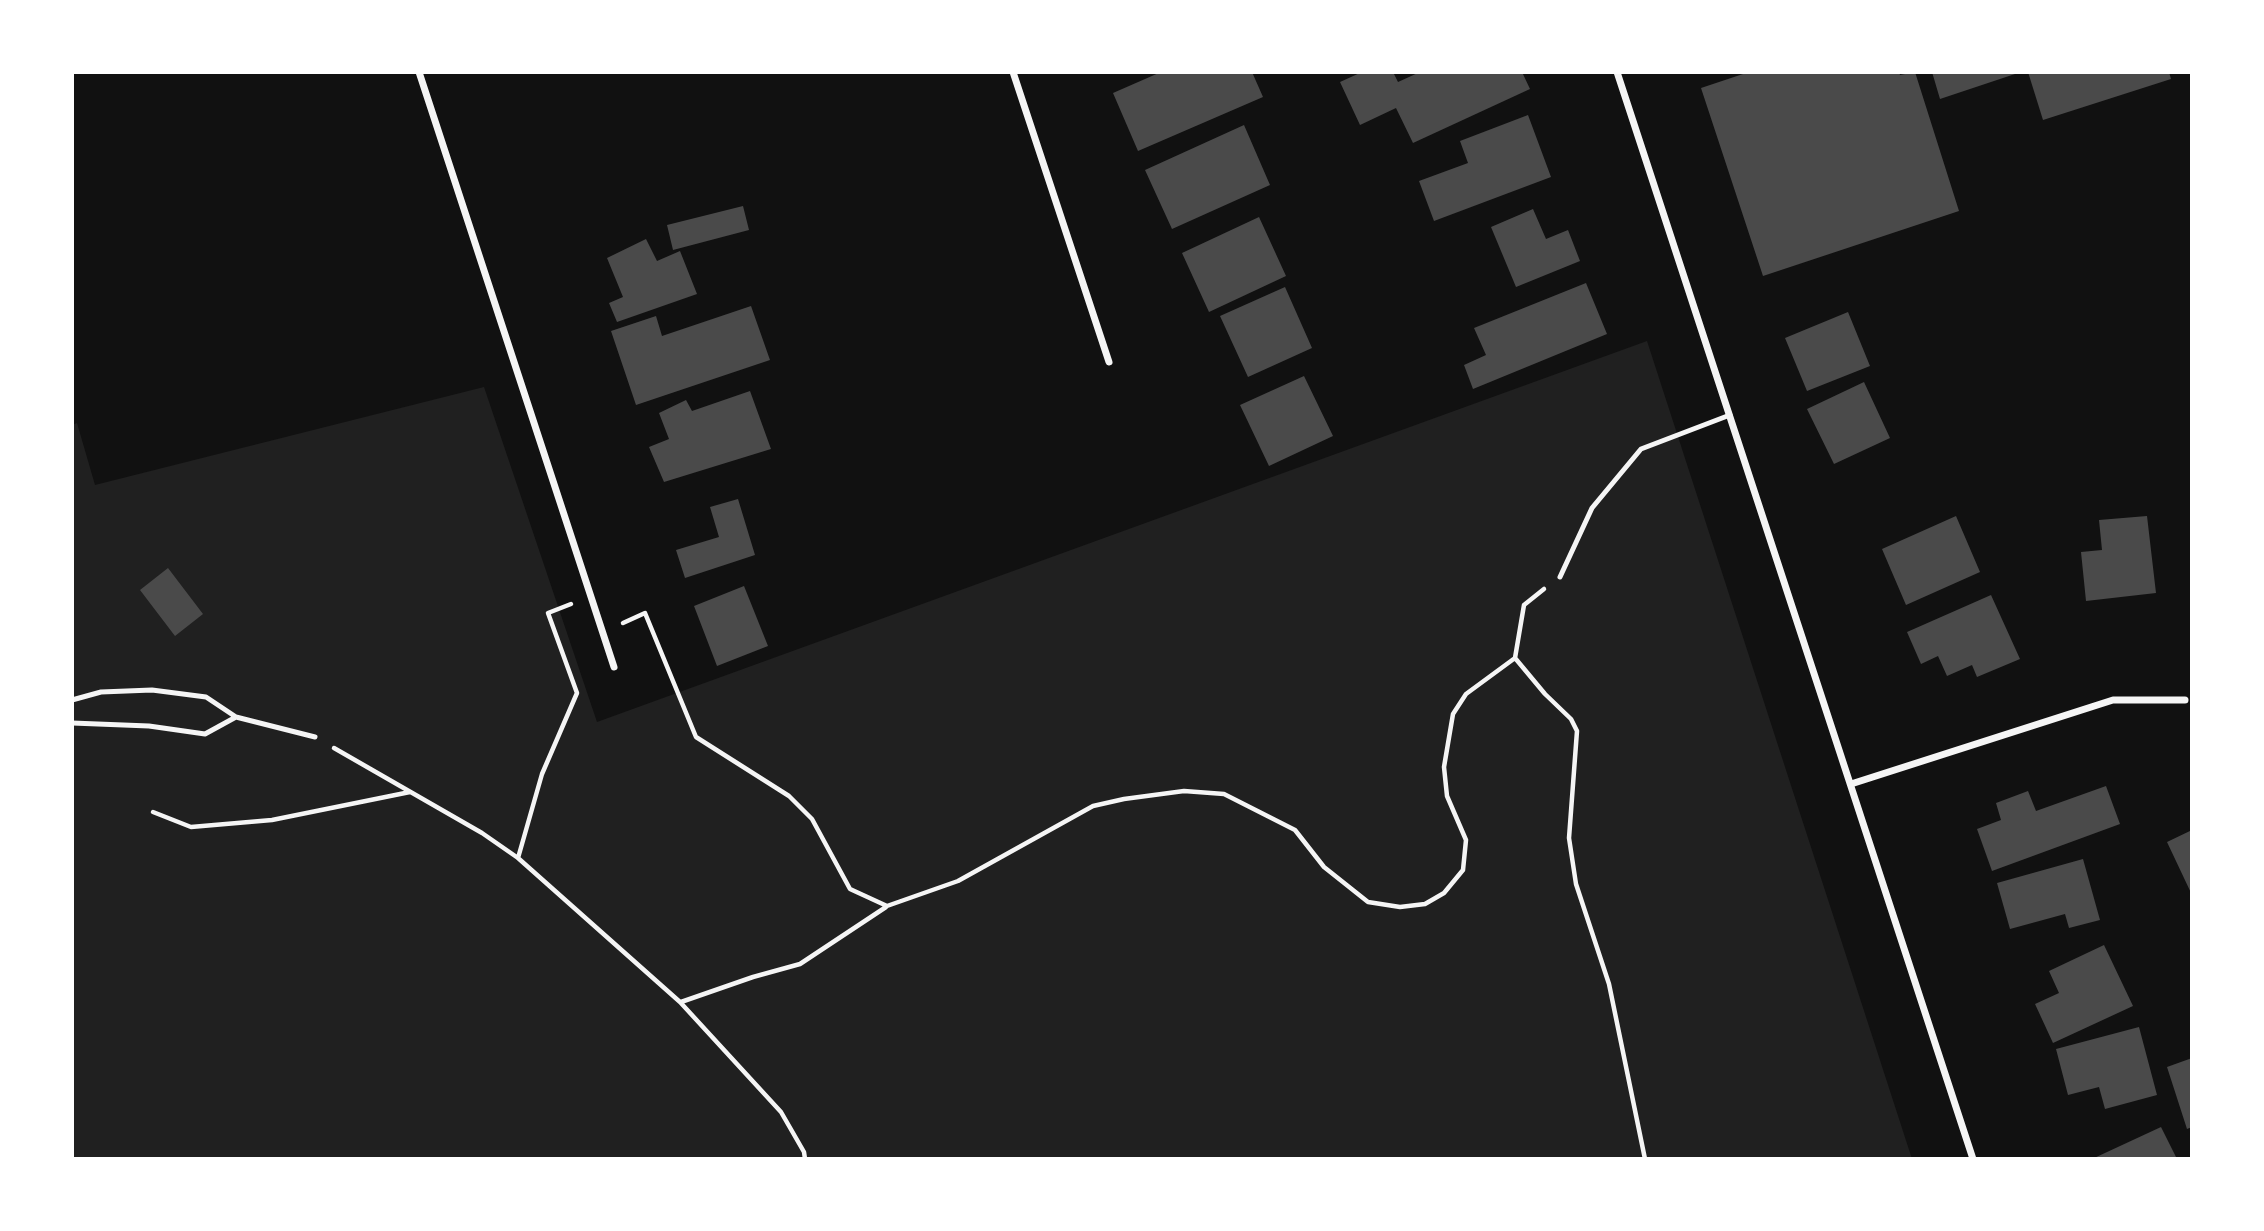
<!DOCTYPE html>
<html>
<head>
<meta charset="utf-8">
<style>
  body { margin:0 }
  #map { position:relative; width:2264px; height:1231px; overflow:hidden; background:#111; font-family:"Work Sans",sans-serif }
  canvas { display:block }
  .frame { position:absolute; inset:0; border:74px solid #fff; pointer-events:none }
</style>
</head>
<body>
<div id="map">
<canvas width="2264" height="1231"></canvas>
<div class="frame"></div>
</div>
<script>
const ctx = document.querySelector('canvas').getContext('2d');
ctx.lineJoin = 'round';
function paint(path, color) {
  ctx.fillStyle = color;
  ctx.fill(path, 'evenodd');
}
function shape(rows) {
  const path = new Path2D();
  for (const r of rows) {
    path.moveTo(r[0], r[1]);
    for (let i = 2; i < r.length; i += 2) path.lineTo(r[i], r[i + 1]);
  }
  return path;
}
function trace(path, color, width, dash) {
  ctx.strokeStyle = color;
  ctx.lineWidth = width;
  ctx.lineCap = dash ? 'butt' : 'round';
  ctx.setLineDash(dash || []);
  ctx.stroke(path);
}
paint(shape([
  [1647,341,1912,1159,72,1159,72,425,77,423,95,485,484,387,597,722]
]), '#202020');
paint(shape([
  [1161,72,1252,72,1263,97,1138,151,1113,93],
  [1362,72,1393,72,1398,82,1420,72,1522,72,1530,89,1413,143,1396,108,1360,125,1340,82],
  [1749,72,1899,72,1900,75,1915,72,1959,211,1763,276,1701,88],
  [1932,72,2021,72,1940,99],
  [2028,72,2169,72,2171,79,2043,120],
  [1528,115,1551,177,1434,221,1419,181,1468,163,1460,141],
  [1244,125,1270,185,1172,229,1145,170],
  [743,206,749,230,673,250,667,225],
  [1533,209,1546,239,1568,230,1580,261,1516,287,1491,227],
  [1259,217,1286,276,1209,312,1182,253],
  [646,239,657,261,680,251,697,294,617,322,609,303,623,297,607,258],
  [1586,283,1607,334,1473,389,1464,365,1486,355,1474,328],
  [1285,287,1312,348,1248,377,1220,316],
  [751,306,770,360,636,405,611,331,656,316,662,336],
  [1848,312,1870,366,1807,391,1785,338],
  [1304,376,1333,436,1269,466,1240,405],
  [1864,382,1890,438,1834,464,1807,409],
  [750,391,771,449,664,482,649,447,669,439,659,413,686,400,692,411],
  [738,499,755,555,685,578,676,550,719,537,710,507],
  [1956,516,1980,572,1906,605,1882,549],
  [2147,516,2156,593,2086,601,2081,552,2102,550,2099,520],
  [168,568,203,614,175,636,140,590],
  [744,586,768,646,717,666,694,606],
  [1991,595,2020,659,1977,677,1972,665,1947,676,1938,656,1921,664,1907,632],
  [2106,786,2120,824,1992,871,1977,829,2001,820,1996,803,2028,791,2036,811],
  [2192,830,2192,895,2167,842],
  [2083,859,2100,920,2069,928,2065,914,2010,929,1997,883],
  [2104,945,2133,1006,2053,1043,2035,1004,2059,993,2049,971],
  [2139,1027,2157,1095,2105,1109,2099,1087,2068,1095,2056,1049],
  [2192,1058,2192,1127,2187,1129,2167,1067],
  [2161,1127,2177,1159,2092,1159]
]), '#4a4a4a');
trace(shape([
  [623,623,645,613,696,737,789,796,812,819,850,889,887,906,958,881,1093,806,1124,799,1184,791,1224,794,1295,830,1324,867,1368,902,1400,907,1425,904,1444,893,1463,870,1466,840,1447,796,1444,767,1453,714,1466,694,1515,658,1545,694,1571,719,1577,731,1569,838,1576,884,1609,984,1645,1159],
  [1515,658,1524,605,1544,589],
  [334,748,482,833,518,858,680,1002,781,1112,804,1152,805,1159],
  [153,812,191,827,272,820,410,792],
  [518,858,542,774,577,693,548,613,571,604],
  [681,1002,753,977,800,964,886,907]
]), '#f5f5f5', 4.5);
trace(shape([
  [1560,577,1592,508,1641,449,1730,415],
  [72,700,101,692,152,690,206,697,236,717,315,737],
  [72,723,149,726,205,734,236,717]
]), '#f5f5f5', 5);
trace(shape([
  [419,72,614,667],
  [1013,72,1109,362],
  [1617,72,1973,1159],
  [1851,784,2113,700,2185,700]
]), '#f5f5f5', 7);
</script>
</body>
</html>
